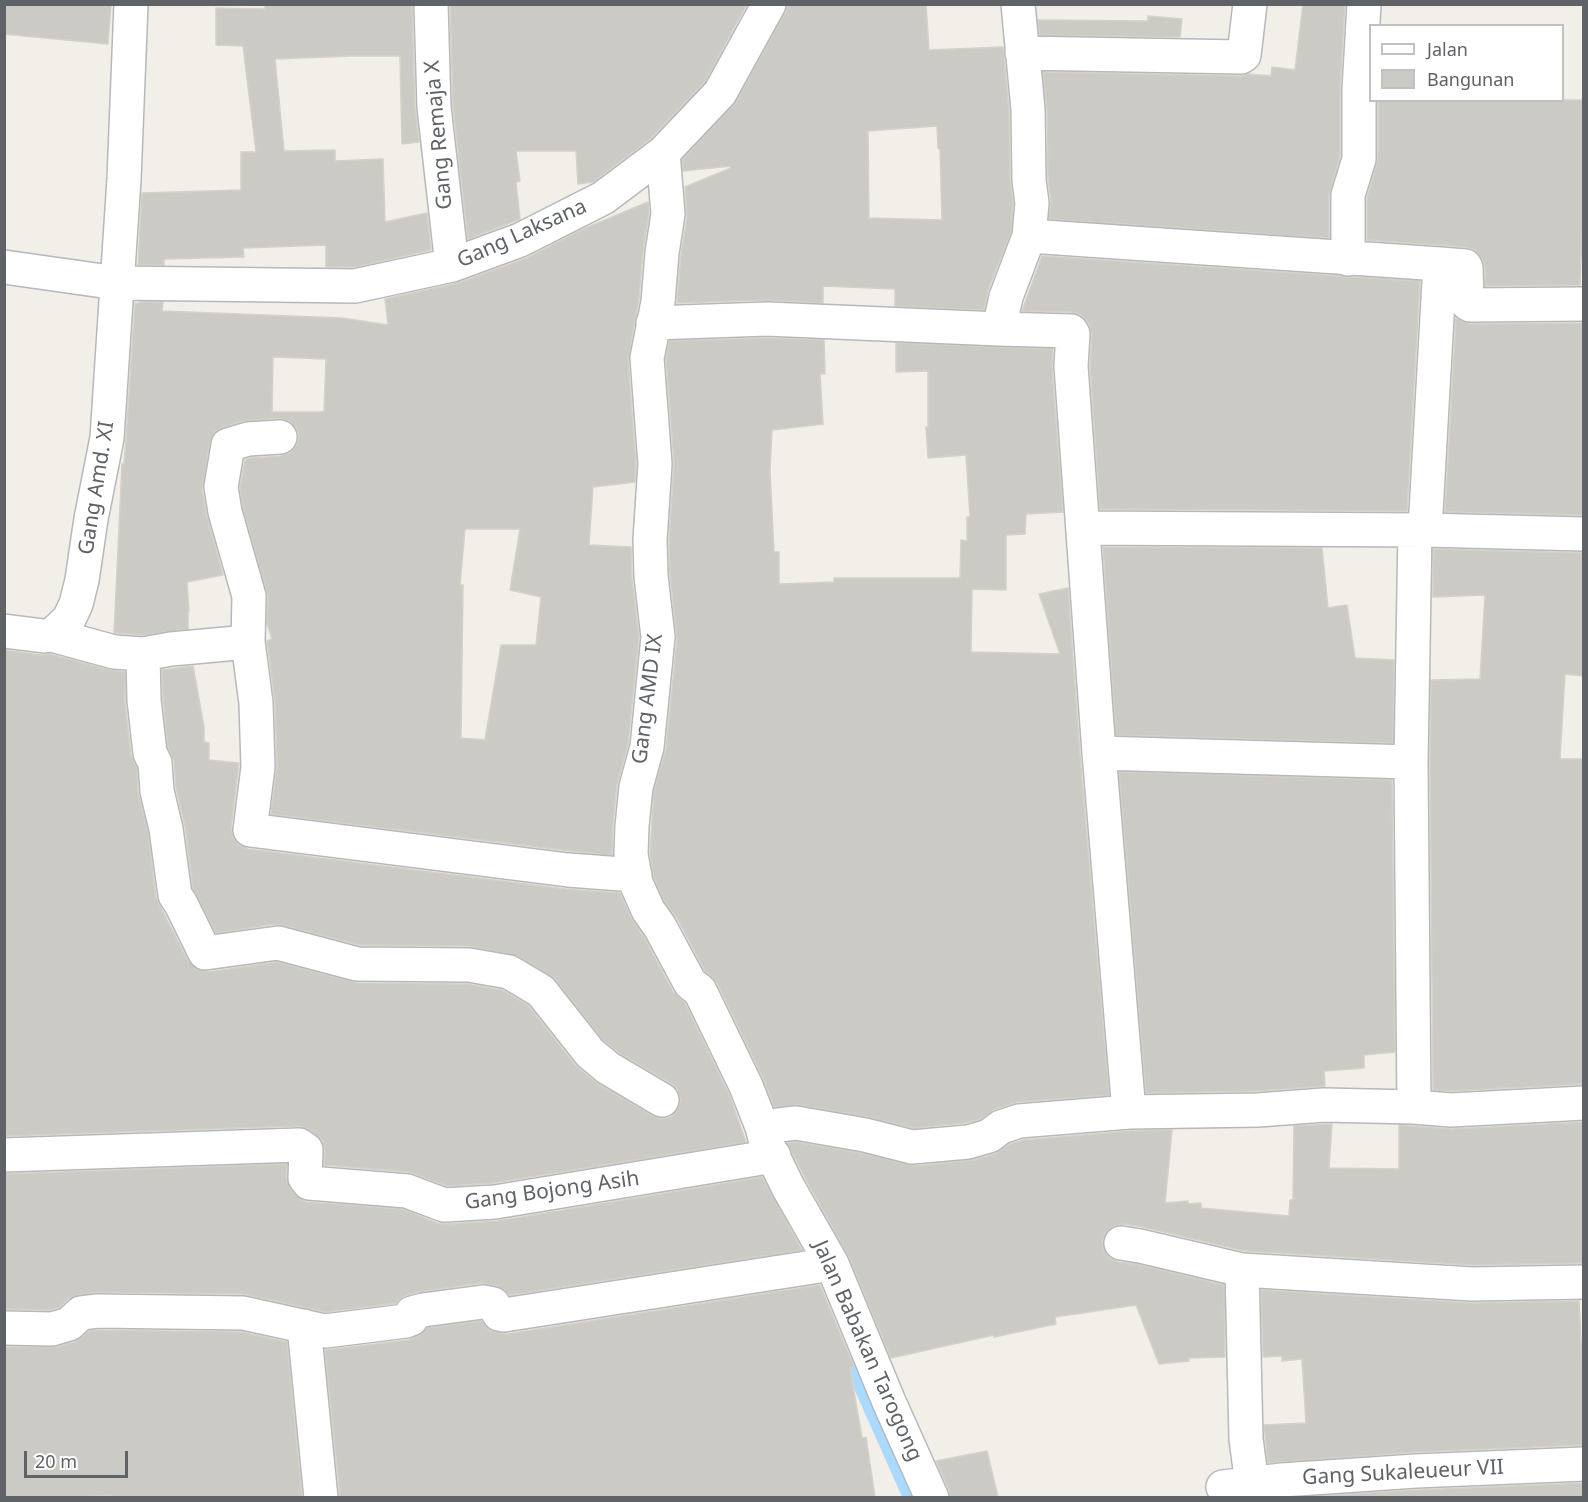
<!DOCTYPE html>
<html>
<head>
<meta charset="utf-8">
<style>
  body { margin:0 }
  #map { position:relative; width:1588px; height:1502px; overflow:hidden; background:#f1efe8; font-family:"Noto Sans",sans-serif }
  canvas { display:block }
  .frame { position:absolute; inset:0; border:6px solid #5f6368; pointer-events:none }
  .legend { position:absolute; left:1369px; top:24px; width:195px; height:78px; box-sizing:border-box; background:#fff; border:2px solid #bfc1c3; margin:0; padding:8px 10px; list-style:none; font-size:18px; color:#5f6368 }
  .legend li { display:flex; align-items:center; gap:12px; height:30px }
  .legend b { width:30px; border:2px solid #bfc1c3 }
  .scale { position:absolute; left:24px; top:1451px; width:104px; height:27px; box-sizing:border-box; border:3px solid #5f6368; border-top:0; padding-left:8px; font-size:18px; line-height:21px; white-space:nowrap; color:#5f6368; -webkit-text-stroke:4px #fff; paint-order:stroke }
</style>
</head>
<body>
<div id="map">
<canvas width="1588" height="1502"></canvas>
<div class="frame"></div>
<ul class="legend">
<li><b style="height:8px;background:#fff"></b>Jalan</li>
<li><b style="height:16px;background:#cccac5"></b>Bangunan</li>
</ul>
<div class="scale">20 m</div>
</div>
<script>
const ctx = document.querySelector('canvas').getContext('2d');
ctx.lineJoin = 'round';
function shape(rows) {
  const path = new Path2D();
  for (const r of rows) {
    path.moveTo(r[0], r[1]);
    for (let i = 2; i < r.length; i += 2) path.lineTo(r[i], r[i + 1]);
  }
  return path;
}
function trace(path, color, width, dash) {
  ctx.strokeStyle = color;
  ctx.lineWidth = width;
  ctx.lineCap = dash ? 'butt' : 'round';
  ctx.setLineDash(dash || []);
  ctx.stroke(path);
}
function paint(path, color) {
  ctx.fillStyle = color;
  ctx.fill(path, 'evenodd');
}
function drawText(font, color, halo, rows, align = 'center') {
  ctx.font = font + ' "Noto Sans",sans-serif';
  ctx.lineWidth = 5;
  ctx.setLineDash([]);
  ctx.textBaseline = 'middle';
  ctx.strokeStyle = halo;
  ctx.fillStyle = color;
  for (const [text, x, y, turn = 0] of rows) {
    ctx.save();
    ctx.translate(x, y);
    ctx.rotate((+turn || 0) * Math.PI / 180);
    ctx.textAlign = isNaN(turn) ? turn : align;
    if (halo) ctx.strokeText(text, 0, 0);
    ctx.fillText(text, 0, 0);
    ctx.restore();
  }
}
trace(shape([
  [845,1356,908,1498],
  [367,1498,397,1493,412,1497,434,1496]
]), '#aadaff', 10);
const building = shape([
  [4,4,111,4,108,44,4,34,4,4],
  [265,4,412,4,415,108,419,142,402,144,400,56,351,56,275,59,284,151,335,150,335,161,383,159,385,222,427,213,431,250,356,267,326,267,326,245,243,248,244,257,164,259,164,265,138,265,142,193,241,190,241,152,256,152,243,46,216,45,216,8,265,9,265,4],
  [450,4,747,4,705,82,650,139,593,182,578,184,576,151,516,151,520,181,516,182,520,219,468,239,453,106,450,4],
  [788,4,926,4,929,50,1003,47,1009,110,1010,180,1013,203,1011,232,988,290,984,310,895,306,895,289,823,286,823,303,766,300,677,303,681,255,687,217,685,187,731,168,730,166,683,171,682,160,736,102,785,13,788,4],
  [937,126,938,148,940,149,942,220,869,218,868,131,937,126],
  [1303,4,1345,4,1340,89,1340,156,1329,195,1329,238,1049,219,1051,201,1048,179,1047,109,1043,72,1241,76,1248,74,1271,76,1272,67,1295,70,1303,4],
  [1148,16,1182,19,1180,37,1040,35,1038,20,1148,21,1148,16],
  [1378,100,1584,100,1584,234,1582,233,1580,285,1485,286,1485,267,1483,260,1475,250,1466,247,1367,240,1367,198,1378,159,1378,100],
  [648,202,649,213,643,251,639,299,628,359,636,464,635,482,593,487,589,545,631,547,632,578,639,637,628,744,617,785,613,824,612,855,570,851,271,814,277,766,275,702,267,641,272,639,267,624,268,596,243,508,240,487,245,460,251,458,281,456,290,453,297,445,299,435,296,427,289,421,279,418,243,421,223,427,214,432,210,442,202,490,207,517,223,575,187,582,189,611,188,611,188,629,142,635,114,633,122,464,124,464,126,439,135,303,139,304,139,302,163,302,162,311,342,318,388,325,385,299,458,283,527,258,581,230,648,202],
  [273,357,326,359,324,412,272,412,273,357],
  [465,529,520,529,510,590,541,597,536,645,501,645,485,740,461,738,463,585,460,585,465,529],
  [1042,256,1341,276,1347,278,1352,277,1420,281,1407,511,1100,509,1090,366,1092,335,1089,324,1081,315,1072,312,1022,311,1042,256],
  [1456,318,1470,324,1584,323,1584,515,1445,512,1456,318],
  [767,338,824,340,825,374,820,374,823,424,772,430,770,470,774,552,779,552,779,584,834,582,834,578,960,578,961,540,967,541,967,517,970,517,966,455,928,458,926,427,928,427,928,371,896,372,896,343,1053,349,1052,367,1063,512,1026,514,1025,534,1006,535,1006,590,972,589,971,652,1060,654,1039,594,1068,588,1080,755,1109,1095,1017,1102,995,1109,981,1119,965,1123,914,1128,868,1117,799,1105,774,1107,763,1078,717,983,705,971,677,918,664,901,654,878,650,853,654,790,666,749,677,639,670,575,669,540,674,463,666,359,669,341,767,338],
  [1103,547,1322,548,1328,608,1347,605,1355,658,1394,660,1393,743,1116,735,1103,547],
  [1433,549,1584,553,1584,676,1565,674,1560,759,1584,759,1584,1084,1451,1091,1433,1090,1430,762,1431,680,1480,679,1485,595,1433,597,1433,549],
  [4,650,42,655,50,654,109,670,125,672,125,702,131,755,137,768,138,793,148,832,156,898,188,961,196,969,208,972,277,962,357,983,467,984,502,990,528,1005,575,1065,598,1084,653,1116,662,1119,671,1117,678,1109,681,1100,678,1090,672,1084,619,1053,603,1040,555,979,518,956,469,946,360,945,282,925,275,924,216,933,193,888,185,826,176,788,174,761,168,748,163,699,162,670,193,666,204,727,204,742,209,743,209,760,239,763,231,828,233,837,238,845,248,849,566,889,620,893,631,918,644,937,673,992,685,1003,729,1094,746,1142,493,1183,447,1186,409,1172,324,1165,325,1151,323,1141,310,1130,298,1126,4,1136,4,839,6,803,4,803,4,650],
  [1119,772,1392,780,1395,1052,1364,1055,1364,1068,1324,1071,1325,1086,1257,1091,1146,1093,1119,772],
  [1584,1122,1584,1263,1472,1265,1245,1251,1143,1227,1124,1224,1114,1226,1106,1232,1102,1241,1104,1250,1110,1258,1118,1262,1136,1264,1224,1285,1225,1357,1189,1358,1189,1361,1159,1364,1136,1305,1055,1317,1056,1324,994,1337,994,1335,891,1358,849,1257,805,1178,787,1143,795,1142,861,1153,914,1166,973,1160,995,1154,1010,1144,1023,1140,1130,1131,1172,1130,1165,1203,1188,1201,1188,1204,1201,1203,1201,1208,1289,1216,1290,1200,1293,1200,1294,1126,1332,1124,1329,1168,1399,1169,1399,1125,1452,1129,1584,1122],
  [287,1164,286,1177,290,1189,301,1200,307,1202,403,1209,437,1223,445,1224,498,1221,762,1177,802,1250,510,1295,504,1289,497,1286,481,1283,418,1292,406,1295,399,1300,397,1303,326,1312,243,1294,98,1292,78,1295,68,1299,60,1307,49,1310,4,1309,4,1174,287,1164],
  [820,1285,854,1367,850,1368,862,1438,866,1437,875,1497,340,1497,325,1350,409,1340,418,1336,427,1328,481,1321,489,1330,495,1332,507,1334,820,1285],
  [1261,1290,1471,1303,1579,1301,1582,1361,1584,1361,1584,1445,1415,1452,1268,1463,1264,1425,1306,1423,1302,1359,1282,1361,1282,1356,1263,1357,1261,1290],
  [99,1330,241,1332,287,1342,302,1497,112,1497,112,1495,79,1497,4,1497,4,1347,57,1347,75,1342,89,1331,99,1330],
  [987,1451,998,1497,950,1497,949,1490,936,1461,987,1451],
  [1584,1483,1584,1497,1301,1497,1417,1490,1584,1483]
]);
paint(building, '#cccac5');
trace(building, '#d6d1c6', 1.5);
const minor = shape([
  [431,4,434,107,452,265],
  [1022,53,1241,57,1244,55,1250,4],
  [663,153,668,214,662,253,658,302,647,358,655,464,650,540,651,576,658,637,647,747,636,787,632,826,631,854,636,883,648,910,660,927,690,983,700,991,746,1086,762,1127,766,1142,788,1187,832,1264,889,1402,932,1498],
  [1029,236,1440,264,1425,530],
  [1348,259,1348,195,1359,159,1359,90,1364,4],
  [1440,264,1465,266,1466,268,1467,303,1470,305,1584,304],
  [4,267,117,283,355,286,452,265,520,240,603,198,663,153,720,93,769,4],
  [653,323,767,319,999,329,1006,297,1029,236,1032,203,1029,180,1028,109,1018,4],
  [999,329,1071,331,1073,334,1071,366,1099,753,1129,1112],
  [280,437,248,439,228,445,221,487,225,512,249,596,248,642,256,703,258,767,250,830,568,870,635,875],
  [1084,528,1425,530,1584,534],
  [4,631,44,636,52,635,69,619,76,604,82,580,91,519,107,438,124,179,131,4],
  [52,635,114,652,143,654,171,649,248,642],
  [143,654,144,700,150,753,155,763,157,791,166,829,175,895,181,904,205,953,278,943,357,964,469,965,509,972,541,991,590,1053,608,1068,662,1100],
  [1099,753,1411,762],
  [1414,1107,1411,762,1415,530],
  [762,1127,796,1123,865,1135,912,1147,968,1142,989,1136,1001,1127,1019,1121,1129,1112,1258,1110,1324,1105,1414,1107,1451,1110,1584,1103],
  [4,1155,299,1145,306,1150,305,1178,309,1183,407,1191,444,1205,495,1202,774,1156],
  [1121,1243,1140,1246,1242,1270,1472,1284,1584,1282],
  [1242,1270,1246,1439,1252,1484],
  [304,1326,321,1498],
  [4,1328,52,1329,69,1324,81,1313,98,1311,243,1313,325,1331,406,1321,411,1319,412,1313,423,1310,483,1302,493,1304,499,1314,504,1315,832,1264],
  [1223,1487,1282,1480,1416,1471,1584,1464]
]);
trace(minor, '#b5b8bc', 36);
trace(minor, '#fff', 33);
drawText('21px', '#5f6368', '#fff', [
  ["Gang Remaja X",439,135,-95],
  ["Gang Laksana",522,234,-24],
  ["Gang Amd. XI",97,488,-81],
  ["Gang AMD IX",648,699,-83],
  ["Gang Bojong Asih",552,1191,-8],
  ["Jalan Babakan Tarogong",867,1351,66],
  ["Gang Sukaleueur VII",1403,1473,-3]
]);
</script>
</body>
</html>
